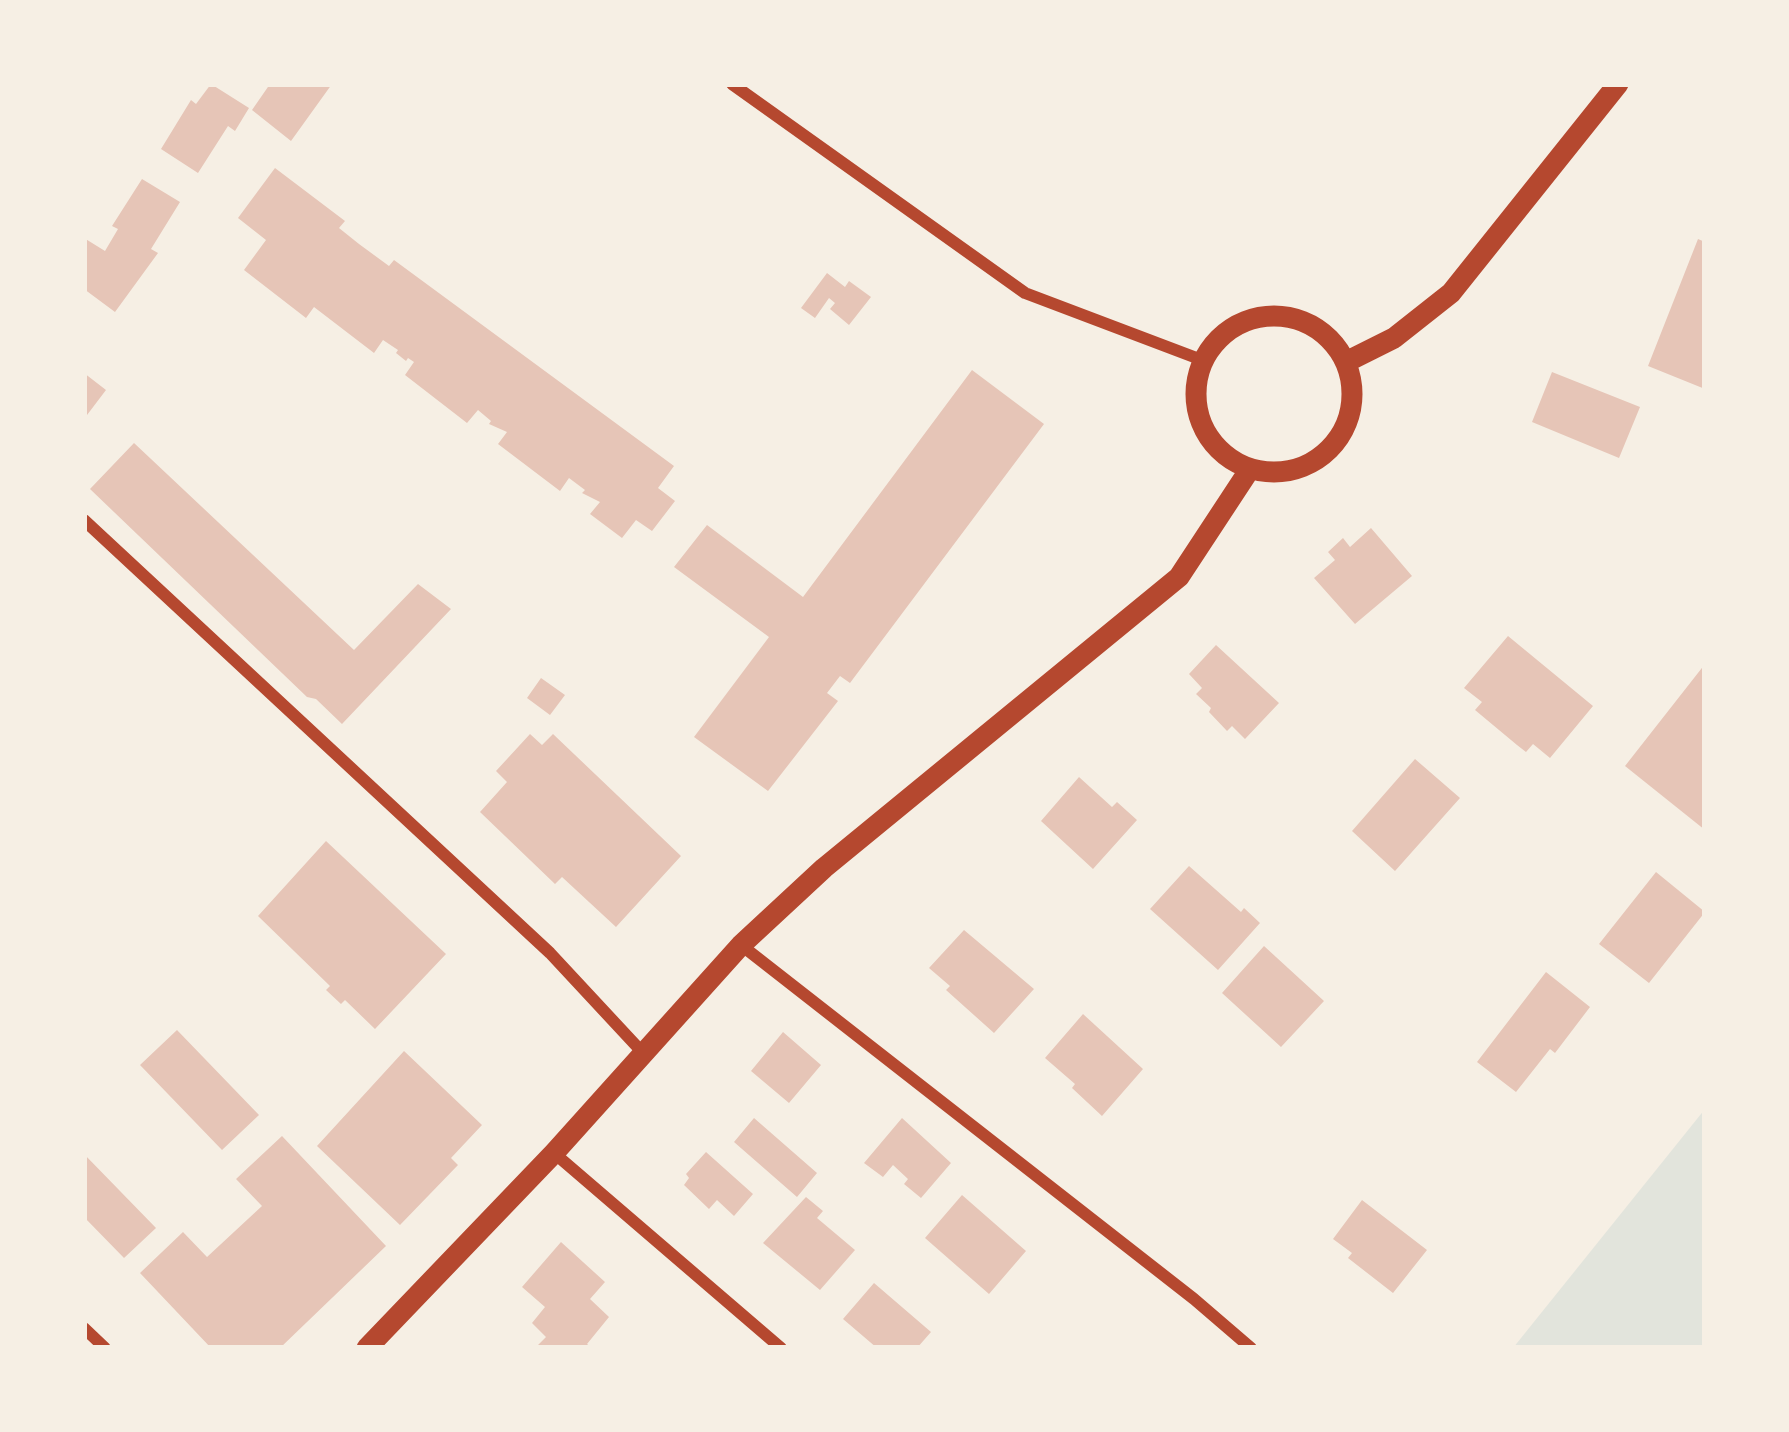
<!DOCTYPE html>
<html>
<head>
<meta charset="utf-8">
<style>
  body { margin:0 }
  #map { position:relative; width:1789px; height:1432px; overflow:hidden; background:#f6efe4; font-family:Figtree,sans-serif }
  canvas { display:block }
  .frame { position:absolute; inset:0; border:87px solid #f6efe4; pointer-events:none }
</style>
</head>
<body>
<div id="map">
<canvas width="1789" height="1432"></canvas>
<div class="frame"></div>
</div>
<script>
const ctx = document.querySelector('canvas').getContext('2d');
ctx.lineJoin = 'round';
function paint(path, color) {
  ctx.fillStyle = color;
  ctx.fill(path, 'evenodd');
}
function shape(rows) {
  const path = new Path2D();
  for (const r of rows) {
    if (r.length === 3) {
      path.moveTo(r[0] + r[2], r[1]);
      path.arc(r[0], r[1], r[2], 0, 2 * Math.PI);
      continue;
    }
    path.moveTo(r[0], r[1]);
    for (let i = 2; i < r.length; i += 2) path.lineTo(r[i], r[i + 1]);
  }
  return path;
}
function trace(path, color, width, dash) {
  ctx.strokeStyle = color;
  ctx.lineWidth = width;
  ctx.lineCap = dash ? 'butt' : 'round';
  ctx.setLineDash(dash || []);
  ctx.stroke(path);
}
paint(shape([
  [1705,1109,1705,1348,1513,1348]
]), '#e2e4dc');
paint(shape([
  [211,84,249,108,235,131,228,126,198,173,161,149,191,100,196,104],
  [270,84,332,84,291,141,252,110],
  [275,168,345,221,339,228,359,244,389,266,394,260,674,466,658,488,675,501,652,531,636,520,622,538,590,514,600,502,582,493,585,490,569,478,560,491,498,444,507,432,489,424,491,421,478,410,467,423,405,375,414,362,408,358,406,361,396,353,398,350,383,340,374,353,314,307,306,318,244,270,266,240,238,218],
  [142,179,180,202,151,249,158,253,115,312,84,289,84,238,105,251,118,229,112,226],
  [1698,239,1705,242,1705,389,1648,366],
  [827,273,845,287,849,281,871,297,849,325,830,309,835,303,829,298,815,318,801,308],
  [972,370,1044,424,850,683,840,676,827,693,838,701,768,791,694,737,769,637,674,567,707,525,803,597],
  [1552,372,1640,407,1619,458,1532,422],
  [84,373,106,390,84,419],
  [134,443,354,650,418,584,451,609,342,724,316,699,307,697,90,489],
  [1371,528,1412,576,1355,624,1314,578,1335,560,1328,552,1343,538,1350,547],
  [1508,636,1593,706,1550,758,1533,744,1526,752,1517,745,1475,710,1482,702,1464,688],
  [1216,645,1279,703,1245,739,1232,726,1227,731,1209,712,1211,708,1196,694,1202,688,1189,674],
  [1705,664,1705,830,1625,766],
  [541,678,565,695,550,715,527,698],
  [530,734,542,745,553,734,681,856,616,927,562,877,555,884,480,812,507,782,496,771],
  [1415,759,1460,798,1395,871,1352,831],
  [1079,777,1112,807,1117,802,1137,820,1093,869,1041,821],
  [326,841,446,954,375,1029,345,1000,341,1004,326,990,330,986,258,916],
  [1189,866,1241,912,1244,908,1260,923,1218,970,1150,909],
  [1656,872,1705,912,1649,983,1599,944],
  [964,930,1034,989,994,1033,946,990,950,986,929,968],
  [1264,946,1324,1001,1281,1047,1222,993],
  [1546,972,1590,1007,1555,1053,1550,1049,1516,1092,1477,1062],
  [1083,1014,1143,1069,1102,1116,1072,1088,1075,1084,1045,1058],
  [177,1030,259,1115,222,1150,140,1065],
  [783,1032,821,1065,789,1103,751,1071],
  [404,1051,482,1125,451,1158,458,1165,400,1225,317,1146],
  [754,1118,817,1173,797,1197,734,1142],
  [902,1118,951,1163,921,1198,904,1184,908,1179,893,1165,883,1177,864,1163],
  [282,1136,386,1246,280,1348,211,1348,140,1273,183,1232,207,1257,262,1206,236,1179],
  [706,1152,753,1194,734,1216,717,1200,709,1209,684,1185,689,1178,686,1174],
  [84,1154,156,1228,124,1258,84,1217],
  [962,1195,1026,1251,989,1294,925,1238],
  [806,1197,823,1211,817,1218,855,1250,820,1290,763,1243],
  [1362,1200,1427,1250,1393,1293,1348,1258,1352,1253,1333,1239],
  [561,1242,605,1282,590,1299,609,1317,587,1344,592,1348,535,1348,546,1337,532,1323,545,1307,522,1287],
  [874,1283,931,1332,917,1348,877,1348,843,1319]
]), '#e6c5b7');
trace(shape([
  [732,84,1025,293,1202,360],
  [84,520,550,953,643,1053],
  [741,945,1194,1299,1251,1348],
  [554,1153,781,1348],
  [84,1328,105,1348]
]), '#b5482f', 12);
trace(shape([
  [1274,394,78],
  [1346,362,1394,338,1451,293,1618,84],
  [367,1348,554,1153,741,945,824,868,1179,577,1250,469]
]), '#b5482f', 21);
</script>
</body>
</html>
